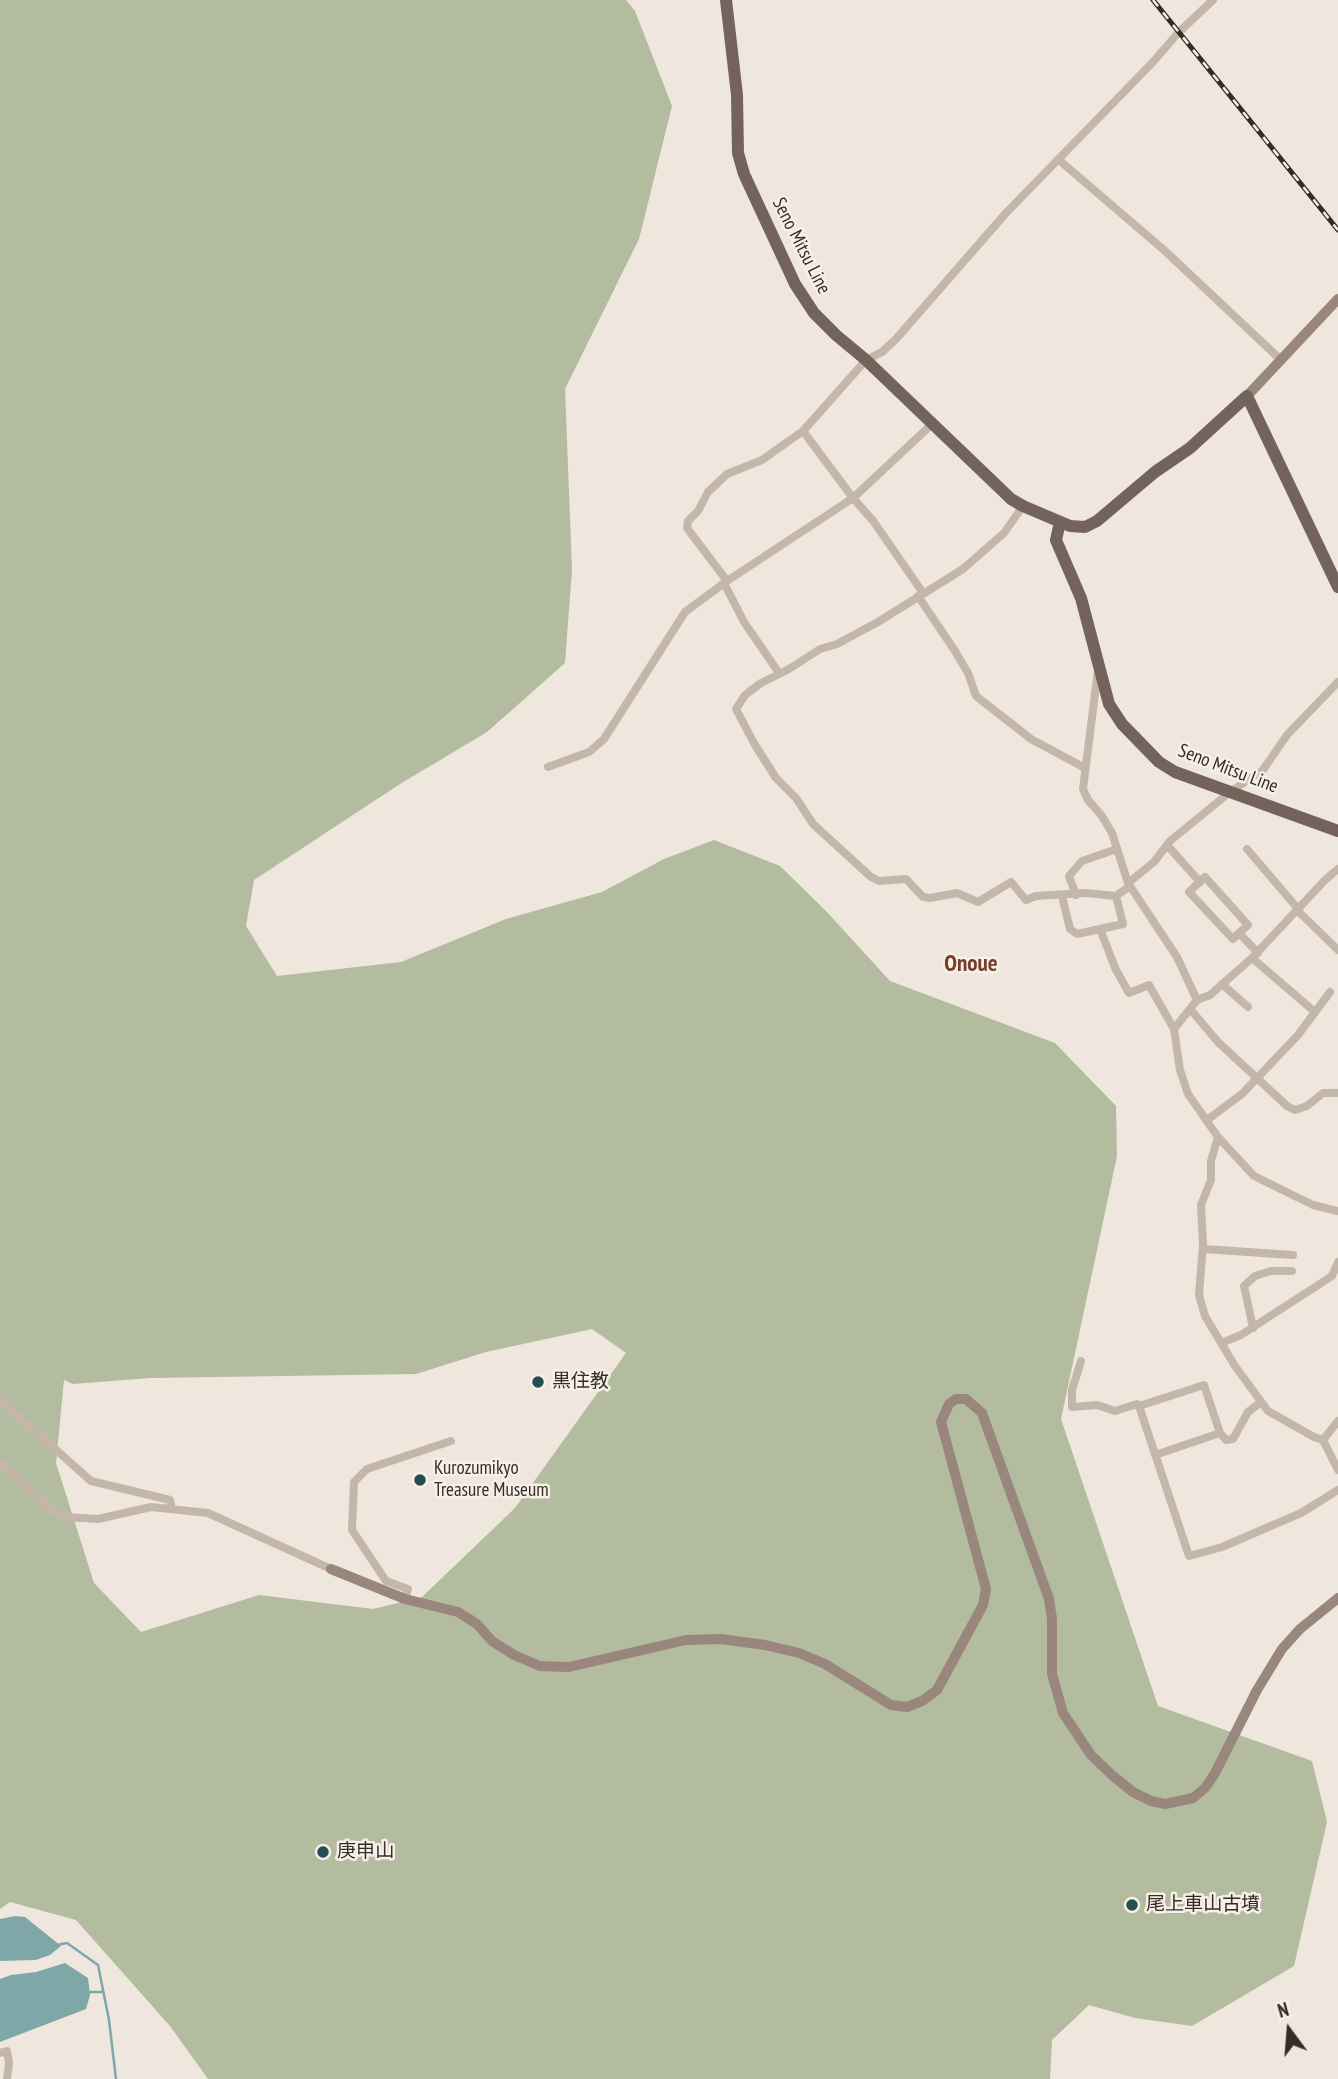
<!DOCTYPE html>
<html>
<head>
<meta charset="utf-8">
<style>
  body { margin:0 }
  #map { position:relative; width:1338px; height:2079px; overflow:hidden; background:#efe6dd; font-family:"PT Sans Narrow",sans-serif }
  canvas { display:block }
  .north { position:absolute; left:1254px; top:1995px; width:70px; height:70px; -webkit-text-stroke:5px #f7f0e9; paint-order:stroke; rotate:344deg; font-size:19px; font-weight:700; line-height:28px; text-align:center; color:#342c29 }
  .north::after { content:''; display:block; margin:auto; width:24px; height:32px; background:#342c29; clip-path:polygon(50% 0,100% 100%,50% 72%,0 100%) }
</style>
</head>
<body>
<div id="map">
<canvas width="1338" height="2079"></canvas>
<div class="north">N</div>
</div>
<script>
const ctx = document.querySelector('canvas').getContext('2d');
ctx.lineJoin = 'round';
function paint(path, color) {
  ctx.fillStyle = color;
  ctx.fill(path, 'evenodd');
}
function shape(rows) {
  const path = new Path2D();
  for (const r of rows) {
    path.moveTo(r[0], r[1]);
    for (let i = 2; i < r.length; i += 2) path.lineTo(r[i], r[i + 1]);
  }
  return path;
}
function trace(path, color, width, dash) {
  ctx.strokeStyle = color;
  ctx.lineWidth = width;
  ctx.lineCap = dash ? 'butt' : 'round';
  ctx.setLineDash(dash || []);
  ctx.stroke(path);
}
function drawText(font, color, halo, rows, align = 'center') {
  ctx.font = font + ' "PT Sans Narrow","Noto Sans JP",sans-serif';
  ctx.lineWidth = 5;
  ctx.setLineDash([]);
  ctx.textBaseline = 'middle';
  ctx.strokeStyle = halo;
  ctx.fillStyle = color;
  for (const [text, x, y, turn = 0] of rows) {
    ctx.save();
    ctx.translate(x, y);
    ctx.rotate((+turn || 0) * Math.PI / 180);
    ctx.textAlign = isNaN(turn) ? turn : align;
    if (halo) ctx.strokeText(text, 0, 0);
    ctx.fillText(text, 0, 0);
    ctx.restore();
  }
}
paint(shape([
  [0,0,626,0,635,11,672,106,639,239,565,389,572,570,565,663,487,732,400,784,254,880,246,926,277,976,401,962,506,919,602,892,664,859,714,840,780,866,826,911,890,981,1055,1043,1116,1106,1117,1156,1061,1419,1158,1706,1312,1761,1327,1822,1294,1966,1192,2026,1135,2018,1089,2005,1052,2040,1050,2079,208,2079,170,2026,76,1920,10,1902,0,1909],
  [592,1329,626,1353,515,1508,422,1597,373,1609,259,1595,141,1632,94,1583,56,1463,64,1380,73,1384,150,1378,416,1374,486,1352]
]), '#b3bc9f');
paint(shape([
  [15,1916,25,1917,61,1946,50,1955,36,1960,0,1961,0,1919],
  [65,1963,88,1978,90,1995,86,2009,0,2042,0,1979,11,1975,36,1972]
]), '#80a7a8');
trace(shape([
  [57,1945,67,1943,98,1965,109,2020,116,2079],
  [89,1992,103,1992]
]), '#80a7a8', 2.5);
trace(shape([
  [1059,160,1164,250,1281,360],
  [803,431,853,498,874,522,923,593],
  [1023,506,1004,533,963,569,878,622,837,644,820,649,789,669,761,683,745,695,736,709,755,745,776,778,796,798,813,824,871,877,879,881,906,879,923,897,930,898,957,893,978,902,1011,882,1026,900,1036,896,1085,893,1116,896,1130,886],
  [727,581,687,528,688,521,698,511,708,492,727,474,762,460,803,431,866,360,882,352,896,339,1006,213,1153,62,1179,32,1213,0],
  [724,583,744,622,779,673],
  [918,596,955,651,968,673,976,696,1031,739,1085,768],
  [1098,670,1083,789,1088,800,1102,816,1112,833,1128,883,1177,957,1197,1000],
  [548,767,589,752,604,739,685,612,727,581,853,498,931,425],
  [1167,845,1199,881],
  [1247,849,1299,910],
  [1338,869,1325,880,1252,958,1210,995,1197,1000,1174,1029,1180,1070,1188,1094,1218,1137,1254,1176,1313,1205,1338,1211],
  [1128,883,1154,862,1170,841,1230,792,1263,770,1287,735,1338,682],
  [1076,895,1069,876,1082,861,1117,849],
  [1062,896,1070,929,1077,934,1123,924,1116,896],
  [1298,911,1338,950],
  [1100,929,1116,970,1129,993,1149,985,1174,1029],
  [1239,933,1233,939,1189,892,1205,877,1248,925,1239,933,1258,953],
  [1252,958,1315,1012],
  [1222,984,1248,1007],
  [1191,1010,1218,1042,1287,1106,1295,1110,1307,1106,1323,1093,1338,1093],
  [1207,1120,1242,1094,1298,1035,1330,992],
  [1218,1137,1211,1161,1211,1180,1201,1205,1203,1244,1199,1295,1205,1316,1235,1366,1268,1411,1314,1437,1323,1440,1338,1470],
  [1203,1249,1293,1255],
  [1253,1328,1244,1286,1255,1276,1271,1271,1292,1271],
  [1221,1343,1241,1335,1332,1276,1338,1262],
  [1081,1361,1072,1390,1072,1407,1097,1405,1115,1411,1137,1404,1139,1406],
  [0,1400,91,1481,170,1500,172,1509],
  [1220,1433,1204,1385,1139,1406,1189,1556,1222,1547,1301,1513,1338,1490],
  [1323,1440,1338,1421],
  [1155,1455,1220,1433,1226,1440,1233,1439,1248,1412,1261,1402],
  [0,1461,50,1509,65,1517,98,1519,151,1507,208,1513,331,1569],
  [405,1599,408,1589,386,1581,352,1530,354,1482,367,1469,451,1441],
  [0,2053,7,2051,9,2063,7,2079]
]), '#c5b6aa', 8);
trace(shape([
  [1247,396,1338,299],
  [331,1569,405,1599,458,1612,477,1624,492,1641,514,1655,540,1666,569,1667,686,1640,721,1639,765,1645,799,1653,825,1664,891,1705,907,1707,922,1701,937,1690,983,1605,986,1589,941,1422,949,1404,956,1399,966,1399,982,1413,1049,1599,1052,1619,1052,1674,1063,1713,1091,1755,1113,1776,1133,1792,1151,1801,1165,1804,1193,1798,1205,1788,1214,1775,1257,1690,1282,1649,1300,1629,1338,1598]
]), '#99867c', 10);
trace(shape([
  [726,0,737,95,738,153,744,174,795,284,814,313,836,335,866,360,1011,499,1023,506,1070,526,1085,527,1097,521,1155,472,1190,448,1247,396,1338,587],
  [1060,522,1056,540,1081,598,1109,704,1122,724,1159,762,1175,772,1338,831]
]), '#74635c', 12);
const rail = shape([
  [1153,0,1338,230]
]);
trace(rail, '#342c29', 5);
trace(rail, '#f7f0e9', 2.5, [8]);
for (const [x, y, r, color] of [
  [538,1382,7,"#244e50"],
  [420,1480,7,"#244e50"],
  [323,1852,7,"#244e50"],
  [1132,1905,7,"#244e50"]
]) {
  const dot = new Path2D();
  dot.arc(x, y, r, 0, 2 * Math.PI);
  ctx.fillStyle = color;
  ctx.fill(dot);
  trace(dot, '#f7f0e9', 2.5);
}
drawText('19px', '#342c29', '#f7f0e9', [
  ["Seno Mitsu Line",801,246,63],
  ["Seno Mitsu Line",1228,769,21]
]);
drawText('19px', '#342c29', '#f7f0e9', [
  ["黒住教",552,1382],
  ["Kurozumikyo",434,1469],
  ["Treasure Museum",434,1491],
  ["庚申山",337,1852],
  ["尾上車山古墳",1146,1905]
], 'left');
drawText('bold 23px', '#793d2c', '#f7f0e9', [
  ["Onoue",971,964]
]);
</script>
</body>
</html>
